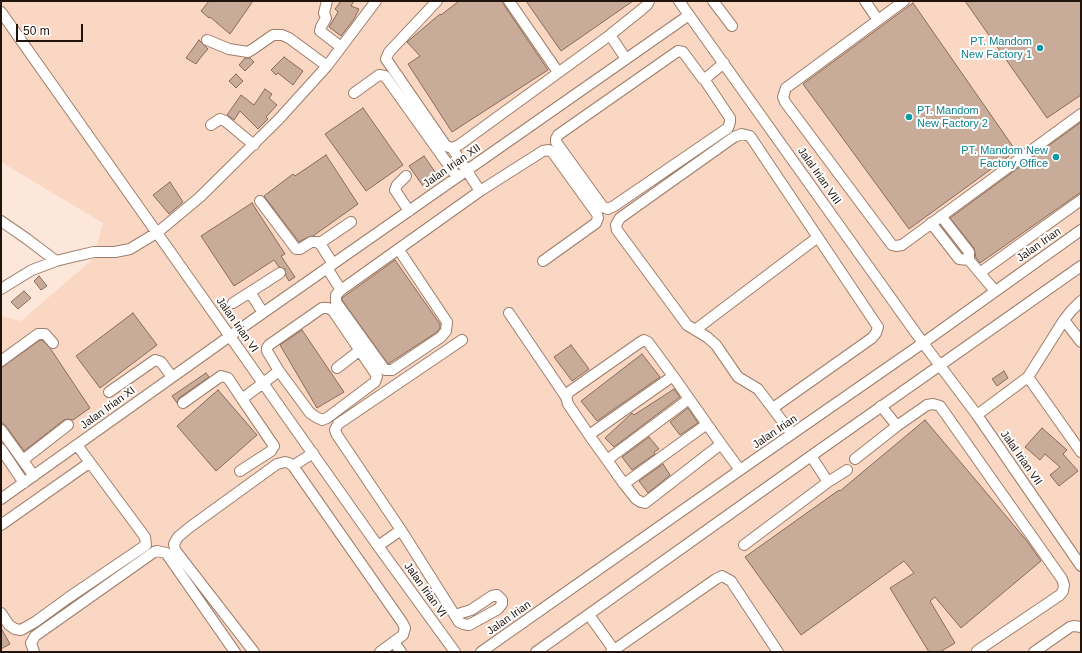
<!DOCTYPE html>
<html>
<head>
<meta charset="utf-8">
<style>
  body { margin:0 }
  #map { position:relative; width:1082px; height:653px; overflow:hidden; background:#fde7da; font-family:Arial,sans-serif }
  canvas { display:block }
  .frame { position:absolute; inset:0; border:2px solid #20140c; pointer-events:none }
  .scale { position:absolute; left:16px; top:24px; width:67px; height:18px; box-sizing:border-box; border:2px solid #20140c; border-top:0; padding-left:5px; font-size:12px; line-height:14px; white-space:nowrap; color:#20140c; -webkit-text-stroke:3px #fff; paint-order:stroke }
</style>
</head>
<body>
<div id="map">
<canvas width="1082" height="653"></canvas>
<div class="frame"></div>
<div class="scale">50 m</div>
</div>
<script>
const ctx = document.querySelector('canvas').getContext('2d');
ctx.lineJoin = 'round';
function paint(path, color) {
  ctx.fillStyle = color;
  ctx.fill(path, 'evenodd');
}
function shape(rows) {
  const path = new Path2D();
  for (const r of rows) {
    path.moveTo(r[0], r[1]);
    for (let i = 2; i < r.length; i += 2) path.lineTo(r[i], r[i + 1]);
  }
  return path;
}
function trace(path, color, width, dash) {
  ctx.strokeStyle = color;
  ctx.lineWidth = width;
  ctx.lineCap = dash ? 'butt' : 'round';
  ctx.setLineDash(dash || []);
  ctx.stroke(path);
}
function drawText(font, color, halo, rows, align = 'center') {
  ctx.font = font + ' Arial,sans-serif';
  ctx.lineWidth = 4;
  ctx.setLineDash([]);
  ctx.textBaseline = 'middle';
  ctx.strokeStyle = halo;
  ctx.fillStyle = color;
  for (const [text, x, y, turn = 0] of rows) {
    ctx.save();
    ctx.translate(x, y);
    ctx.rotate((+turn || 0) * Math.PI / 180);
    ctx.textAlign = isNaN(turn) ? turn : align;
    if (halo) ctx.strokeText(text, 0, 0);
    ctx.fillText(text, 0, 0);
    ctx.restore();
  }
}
paint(shape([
  [1,1,1081,1,1081,652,1,652,1,316,21,321,93,259,103,223,1,162]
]), '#fad7c3');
const building = shape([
  [209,1,253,1,230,34,210,17,209,18,201,11,209,1],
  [341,1,354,1,351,6,359,9,354,19,341,36,329,27,338,12,335,9,341,1],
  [459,1,502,1,504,5,548,70,452,132,408,64,420,56,407,42,440,14,441,15,459,1],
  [526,1,633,1,561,51,526,1],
  [965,1,1081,1,1081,95,1047,118,965,1],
  [913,3,1016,151,909,229,803,84,913,3],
  [199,40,208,49,201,57,196,64,186,58,199,40],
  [284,57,303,71,293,85,278,73,276,75,271,70,284,57],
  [245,58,250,58,254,62,245,71,239,65,245,58],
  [236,74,243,81,236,88,229,81,236,74],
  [265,89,272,94,269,98,277,105,266,117,268,119,258,129,240,111,234,120,227,115,241,95,254,105,265,89],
  [363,108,403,165,366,191,325,134,363,108],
  [1081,122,1081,192,980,263,976,258,974,248,950,218,1081,122],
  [326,155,358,204,313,236,308,237,299,242,264,196,293,174,295,176,326,155],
  [424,156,438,176,423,186,409,166,424,156],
  [170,182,183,202,169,214,153,195,170,182],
  [252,203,285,254,281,256,295,277,289,281,286,276,285,269,279,267,274,260,234,286,201,236,252,203],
  [395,260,440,324,440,328,437,332,388,364,342,300,342,298,395,260],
  [39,276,47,286,41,290,34,281,39,276],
  [24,291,31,298,18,309,11,302,24,291],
  [133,313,157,345,100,388,76,356,133,313],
  [302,330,344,392,317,408,280,345,302,330],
  [40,340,42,340,50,348,90,408,73,420,68,419,64,420,24,451,6,426,1,422,1,368,40,340],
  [571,345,589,369,572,381,554,357,571,345],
  [642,354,660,377,597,421,581,401,642,354],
  [1004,371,1008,378,997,386,992,379,1004,371],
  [206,373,209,377,179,398,177,403,172,396,206,373],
  [674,389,680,397,614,447,605,438,632,413,634,415,674,389],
  [218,390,257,435,216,471,177,426,218,390],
  [688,408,698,423,680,435,670,422,688,408],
  [925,420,1027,541,1041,561,961,628,935,597,930,601,955,643,940,652,929,652,890,588,914,573,904,561,801,635,745,557,839,490,840,491,925,420],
  [1042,428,1067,450,1063,454,1078,471,1059,486,1050,475,1060,467,1045,454,1040,460,1025,447,1042,428],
  [649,437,659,449,654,452,655,454,632,470,622,457,649,437],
  [663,464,670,475,648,493,639,481,663,464],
  [1,628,10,644,1,649,1,628]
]);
paint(building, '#c8ab99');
trace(building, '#8b6c59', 1);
const minor = shape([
  [327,1,324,13,326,18,321,27,320,31,341,47],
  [437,1,389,52,386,59,446,146,452,148,459,145,610,35,641,10,647,5,649,1],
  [509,1,558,72],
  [679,1,923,343,977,415,1081,566],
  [713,1,732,26],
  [865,1,878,20],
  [904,1,786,88,783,97,785,102,892,245,896,246,902,245,1081,114],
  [1,12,378,546,455,652],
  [610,35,626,59],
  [207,40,229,49,248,52,253,49,273,35,282,35,289,38,327,66],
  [704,79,730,118,730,122,728,128,614,206,608,209,603,207,556,142,556,139,558,135,678,51,683,52,703,79,706,78,724,63],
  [354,93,379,75,385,76,457,177],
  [211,125,220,119,225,121,254,145],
  [452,148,480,191,543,151,549,150,553,153,597,214,598,218,596,223,543,261],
  [406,176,397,185,395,190,409,211],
  [260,201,296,249,300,249,311,242,317,242,321,245,333,264],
  [941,216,969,252,969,260],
  [1,221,27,239,56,261],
  [931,223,959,259,969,260,995,291],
  [320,243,351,222],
  [327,268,341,290,480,191],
  [981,272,1081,200],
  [1,289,32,270,56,261,72,257,94,252,115,252,130,249,158,232,200,197,279,119,327,66,376,1],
  [341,290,336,295,336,302,385,370,392,370,441,337,446,331,447,322,399,250],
  [250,292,263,313],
  [1081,301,1071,311,1064,320,1028,377,1081,452],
  [233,303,280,273],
  [509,313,566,397],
  [1064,320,1081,342],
  [695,330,818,237],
  [1,361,38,334,45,334,53,343],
  [337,368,359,351],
  [109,392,155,360,161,362,172,377],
  [183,403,221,376,228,378,242,399,279,371,267,351,267,348,269,345,322,308,328,308,333,311,377,376,375,382,327,418,322,420,316,417,310,413,279,371],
  [881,406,897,426,927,405,933,404,940,406,1062,579,1064,585,1063,591,1060,595,977,651],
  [773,408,872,338,876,333,878,327,750,136,742,134,734,137,620,218,616,225,617,230,687,325,707,337,716,345,738,377,758,389,792,434],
  [977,415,1028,377],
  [1,430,34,476],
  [589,435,673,376,721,444,645,503,641,502,636,499,624,484,607,460,589,435,568,404,566,397,569,392,639,343,644,340,648,342,673,376],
  [721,444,740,470],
  [1,449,24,483],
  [855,459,897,426],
  [23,460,68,425],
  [607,460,689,399],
  [293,466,313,453],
  [240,471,271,451,274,446,242,399],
  [828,482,847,470],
  [624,484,707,424],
  [1,499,230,336,689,15],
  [1,525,89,463],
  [744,545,828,482,811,456],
  [378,546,401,530],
  [1,613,9,625,15,629,21,630,35,622,68,598,146,545,145,537,77,445],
  [455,615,471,610,492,596,497,595,502,600,502,604,498,609,469,625,463,624,459,622,401,530,337,435,335,430,338,424,462,340],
  [589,615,614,650,611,652],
  [394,642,401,652],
  [614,650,716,579,722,576,731,581,778,652],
  [34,652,31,643,35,636,154,552,157,551,166,553,235,652],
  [254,652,175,550,174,544,178,537,190,527,277,464,285,462,289,463,293,466,402,622,405,628,403,635,380,652],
  [481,652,740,470,923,343,1081,230],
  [536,652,811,456,1081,266],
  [1034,652,1070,627,1074,626,1081,627]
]);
trace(minor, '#9e7e6a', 12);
trace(minor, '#fff', 10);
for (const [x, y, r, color] of [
  [1040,48,4,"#0f9aa8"],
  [909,117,4,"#0f9aa8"],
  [1056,157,4,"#0f9aa8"]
]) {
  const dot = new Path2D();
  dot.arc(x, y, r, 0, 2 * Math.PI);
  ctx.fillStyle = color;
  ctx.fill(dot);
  trace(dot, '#fff', 1.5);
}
drawText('11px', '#0d838f', '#fff', [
  ["PT. Mandom",1032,42],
  ["New Factory 1",1032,55],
  ["PT. Mandom",917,111,"left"],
  ["New Factory 2",917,124,"left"],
  ["PT. Mandom New",1048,151],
  ["Factory Office",1048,164]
], 'right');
drawText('11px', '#20140c', '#fff', [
  ["Jalan Irian XII",452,166,-35],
  ["Jalal Irian VIII",819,176,55],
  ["Jalan Irian",1039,245,-35],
  ["Jalan Irian VI",237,325,55],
  ["Jalan Irian XI",108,408,-36],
  ["Jalan Irian",775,432,-34],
  ["Jalal Irian VII",1021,458,55],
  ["Jalan Irian VI",425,590,54],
  ["Jalan Irian",509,618,-35]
]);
</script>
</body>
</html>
